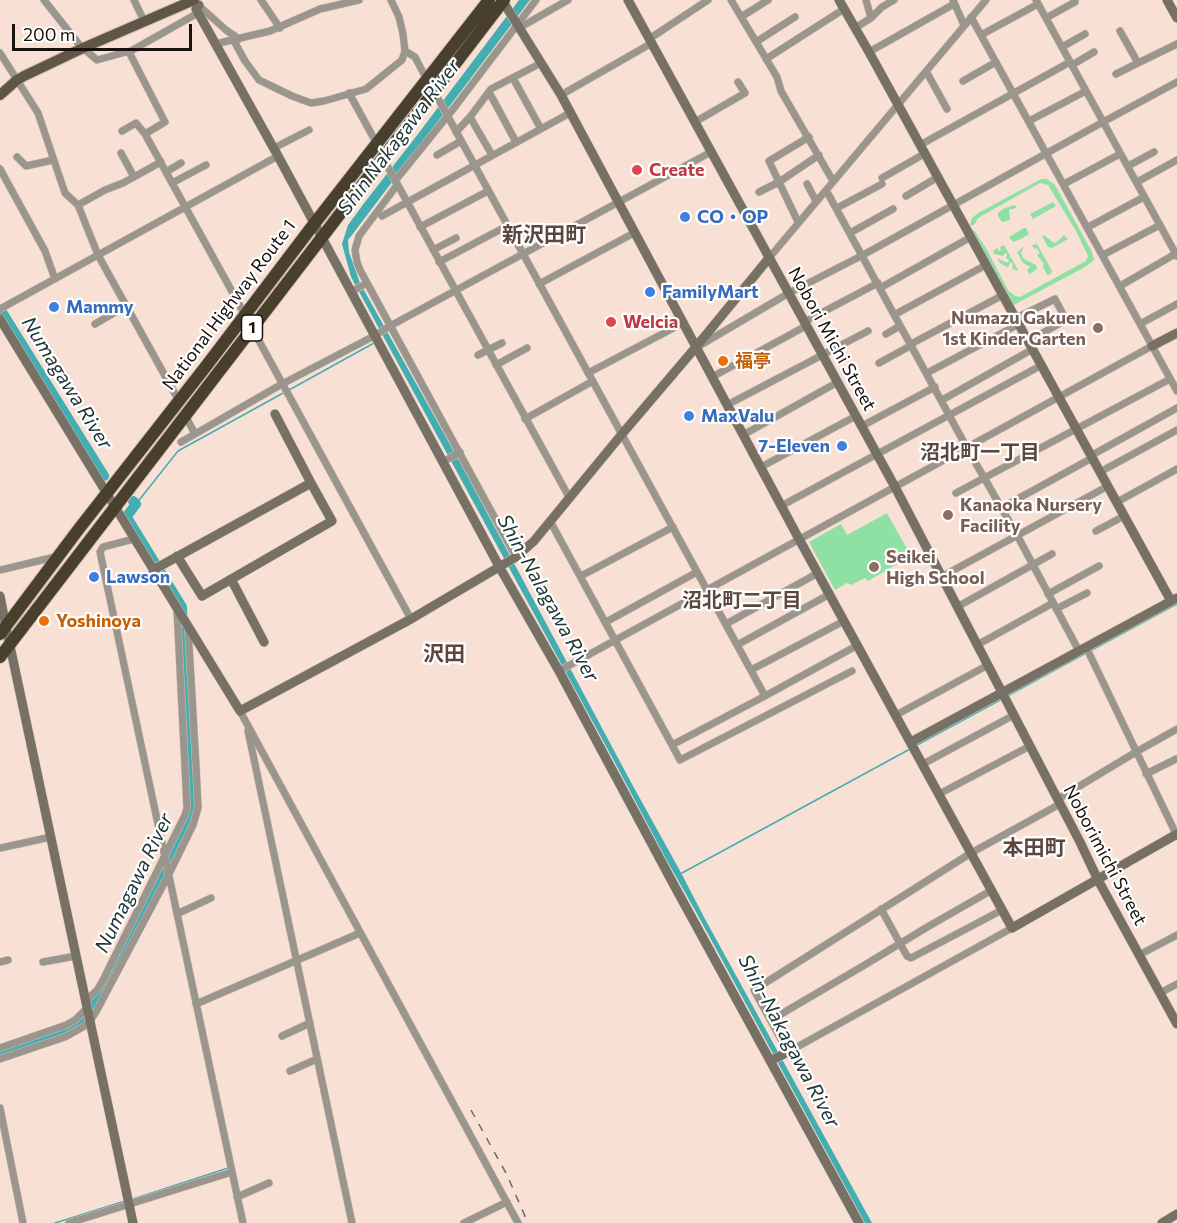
<!DOCTYPE html>
<html>
<head>
<meta charset="utf-8">
<style>
  body { margin:0 }
  #map { position:relative; width:1177px; height:1223px; overflow:hidden; background:#f8e0d4; font-family:Commissioner,sans-serif }
  canvas { display:block }
  .scale { position:absolute; left:12px; top:24px; width:180px; height:27px; box-sizing:border-box; border:3px solid #19110d; border-top:0; padding-left:8px; font-size:18px; line-height:21px; white-space:nowrap; color:#19110d; -webkit-text-stroke:4px #fff; paint-order:stroke }
</style>
</head>
<body>
<div id="map">
<canvas width="1177" height="1223"></canvas>
<div class="scale">200 m</div>
</div>
<script>
const ctx = document.querySelector('canvas').getContext('2d');
ctx.lineJoin = 'round';
function paint(path, color) {
  ctx.fillStyle = color;
  ctx.fill(path, 'evenodd');
}
function shape(rows) {
  const path = new Path2D();
  for (const r of rows) {
    path.moveTo(r[0], r[1]);
    for (let i = 2; i < r.length; i += 2) path.lineTo(r[i], r[i + 1]);
  }
  return path;
}
function trace(path, color, width, dash) {
  ctx.strokeStyle = color;
  ctx.lineWidth = width;
  ctx.lineCap = dash ? 'butt' : 'round';
  ctx.setLineDash(dash || []);
  ctx.stroke(path);
}
function drawText(font, color, halo, rows, align = 'center') {
  ctx.font = font + ' Commissioner,"Noto Sans JP",sans-serif';
  ctx.lineWidth = 4.5;
  ctx.setLineDash([]);
  ctx.textBaseline = 'middle';
  ctx.strokeStyle = halo;
  ctx.fillStyle = color;
  for (const [text, x, y, turn = 0] of rows) {
    ctx.save();
    ctx.translate(x, y);
    ctx.rotate((+turn || 0) * Math.PI / 180);
    ctx.textAlign = isNaN(turn) ? turn : align;
    if (halo) ctx.strokeText(text, 0, 0);
    ctx.fillText(text, 0, 0);
    ctx.restore();
  }
}
paint(shape([
  [1041,179,1047,179,1055,185,1092,252,1094,260,1085,267,1012,306,971,231,974,230,986,248,1008,290,1015,296,1020,297,1086,261,1088,256,1076,231,1048,185,1040,183,978,218,974,225,970,226,972,218,978,213],
  [1053,202,1056,206,1033,219,1030,214],
  [1013,205,1016,206,1016,208,1009,210,1010,220,1002,222,998,216,998,213,1003,209],
  [1024,228,1026,228,1029,234,1021,239,1013,242,1009,237],
  [1044,235,1054,243,1057,242,1064,235,1068,239,1052,248,1048,247,1042,236],
  [1037,244,1052,271,1051,274,1047,275,1043,266,1044,264,1037,255,1040,253,1036,248,1034,249,1032,245],
  [1004,245,1018,270,1017,271,1012,268,1013,264,1011,262,1008,267,1001,264,997,258,1008,263,1009,260,1006,258,1007,254,1005,253,1003,256,994,254,993,251,997,248,999,251,1001,251,1000,247],
  [1024,247,1021,253,1024,259,1036,265,1037,269,1033,272,1029,274,1027,270,1030,267,1023,263,1017,252],
  [887,513,911,556,868,581,865,578,851,585,847,583,835,590,809,542,841,524,847,535]
]), '#8fe0a3');
paint(shape([
  [519,0,530,0,352,235,348,240,349,252,360,283,461,464,633,786,679,869,705,919,872,1223,865,1223,696,912,666,859,614,761,351,277,342,244,348,225,365,202,418,134]
]), '#43aeb1');
trace(shape([
  [289,390,374,343],
  [136,504,178,451,285,392],
  [1090,651,1177,604],
  [1009,695,1086,653],
  [917,745,1002,699],
  [682,873,910,749],
  [133,1199,228,1168],
  [55,1223,125,1201]
]), '#43aeb1', 1.5);
trace(shape([
  [0,309,104,476],
  [0,1053,62,1033,80,1022,95,1003,188,821,191,809,182,607,128,519,127,516,136,504,133,501]
]), '#43aeb1', 10);
const street = shape([
  [44,0,82,48],
  [134,0,144,21],
  [261,0,280,28],
  [731,0,777,77,781,91,833,181],
  [866,0,871,18],
  [953,0,964,25],
  [1036,0,1177,256],
  [197,4,226,30,239,39],
  [741,17,768,0],
  [971,17,1177,391],
  [1046,18,1075,2],
  [519,28,568,0],
  [855,28,871,18,882,7,894,0],
  [1120,31,1138,63,1177,44],
  [981,35,1038,4],
  [649,39,708,0],
  [234,41,245,61,259,80,292,96,311,103,324,101,366,89,402,60,405,51,403,34,399,17,391,0],
  [756,42,795,17],
  [215,44,270,31,320,9,359,0],
  [1062,47,1085,34],
  [83,48,97,60,126,52,129,52,165,122,145,134,245,315],
  [405,51,415,57,427,80],
  [129,52,198,13],
  [869,52,954,4],
  [0,53,38,113,65,193,78,205,98,255,179,401],
  [766,59,844,9],
  [1072,65,1094,52],
  [926,71,947,109],
  [1116,74,1138,63],
  [513,78,541,129],
  [963,81,996,62],
  [434,91,765,696],
  [489,92,516,142],
  [349,93,377,144],
  [561,95,652,43],
  [470,117,492,155],
  [1029,121,1086,91],
  [695,122,745,93,738,82],
  [122,131,136,123,145,134],
  [456,132,470,117,491,89,541,63],
  [920,145,1070,62],
  [274,148,309,130],
  [121,153,134,177],
  [437,155,461,141],
  [17,157,26,166,53,160],
  [383,158,569,497],
  [1128,166,1154,152],
  [0,169,45,251,55,279],
  [166,172,181,163],
  [882,178,924,154],
  [395,181,454,108,536,0],
  [1137,182,1177,160],
  [172,183,206,165],
  [807,184,816,201],
  [1064,184,1120,154],
  [397,185,359,236,355,250,357,262,360,270,516,557],
  [826,190,967,448,1017,535,1079,651],
  [759,192,779,182,819,155],
  [906,196,938,177],
  [78,205,105,190,123,183,161,162],
  [837,208,882,184],
  [382,216,570,113],
  [798,222,769,161,809,137],
  [420,227,488,191],
  [1088,227,1144,197],
  [850,233,893,209],
  [433,250,456,238],
  [1103,255,1160,225],
  [769,258,986,0],
  [439,262,507,226],
  [539,284,634,233],
  [1120,286,1177,253],
  [880,288,971,237],
  [351,292,367,283],
  [0,309,278,156],
  [894,315,986,265],
  [1016,318,1055,299,1066,320,1028,341],
  [804,322,878,283],
  [95,324,126,306],
  [1140,324,1177,304],
  [252,328,411,619],
  [886,334,900,326],
  [911,344,1003,295],
  [699,346,789,293,863,255,1103,122,1177,82],
  [478,355,502,343],
  [879,363,912,345],
  [496,365,527,348],
  [588,373,683,323],
  [927,373,1019,324],
  [712,377,806,326],
  [942,400,1033,349],
  [727,405,868,331],
  [185,415,195,434],
  [525,419,593,381],
  [862,426,935,387],
  [743,435,838,382],
  [181,442,282,384,374,336,390,326,711,152],
  [443,462,460,452],
  [761,467,856,416],
  [1100,472,1177,430],
  [956,493,1170,379],
  [1117,502,1177,469],
  [781,506,1042,365],
  [1001,508,1092,458,1094,454,1177,408],
  [550,521,672,745,765,696,858,645],
  [1096,531,1124,516],
  [134,539,103,547,100,552,243,1223],
  [0,570,55,557],
  [581,576,673,527],
  [941,577,1108,486],
  [1048,594,1099,566],
  [957,607,1052,554],
  [1056,609,1087,593],
  [606,622,697,572],
  [726,624,818,573],
  [737,645,830,594],
  [977,645,1053,603],
  [1086,647,1177,836],
  [751,670,844,621],
  [559,671,1152,346],
  [240,711,518,1223],
  [896,715,988,665],
  [248,731,352,1223],
  [672,745,680,760,852,671],
  [923,764,1014,715],
  [1146,774,1176,759],
  [939,794,1030,746],
  [1058,799,1136,752,1177,729],
  [0,848,51,837],
  [881,909,907,956,911,958,1002,910],
  [177,914,211,898],
  [1012,928,788,1052,754,990,971,853,1060,804],
  [1139,955,1177,935],
  [0,962,8,960],
  [43,962,76,956],
  [1160,993,1177,984],
  [86,1001,98,989,102,982,185,815,187,808,177,610],
  [196,1004,360,933],
  [771,1020,863,966,929,926,992,890],
  [282,1036,310,1023],
  [0,1048,66,1025,75,1020,87,1008],
  [0,1059,65,1037,83,1027,90,1021,97,1010,169,874,193,825,198,808,196,765,188,627],
  [290,1071,317,1059],
  [0,1108,23,1223],
  [237,1197,269,1183],
  [69,1223,232,1172],
  [464,1223,507,1202]
]);
const secondary = shape([
  [502,0,561,95,799,539,1012,928,1177,834],
  [628,0,895,487,1080,842,1098,880,1177,1024],
  [839,0,869,52,1171,601],
  [1167,0,1177,18],
  [199,5,196,9,278,156,500,568,559,671,675,887,859,1223],
  [0,319,240,711,411,619,516,557,534,541,622,434,696,347,769,258],
  [1152,346,1177,333],
  [177,556,202,596,332,521,311,483],
  [153,570,311,483,275,414],
  [231,579,264,642],
  [0,596,6,627,133,1223],
  [911,742,1177,598],
  [770,1061,788,1052],
  [1162,1223,1177,1214]
]);
const primary = shape([
  [0,95,17,80,24,76,83,48,194,0]
]);
const highway = shape([
  [0,634,78,530,207,365,314,224,489,0],
  [0,657,504,0]
]);
trace(street, '#d4bfb4', 8);
trace(secondary, '#d4bfb4', 10);
trace(primary, '#d4bfb4', 12);
trace(highway, '#d4bfb4', 14);
trace(street, '#9b968d', 7);
trace(secondary, '#777064', 9);
trace(primary, '#5e5646', 10);
trace(highway, '#483f2d', 12);
trace(shape([
  [471,1110,507,1175,528,1223]
]), '#72645c', 1.5, [8, 8]);
for (const [x, y, r, color] of [
  [637,170,6,"#e0444e"],
  [685,217,6,"#3f7fe0"],
  [650,292,6,"#3f7fe0"],
  [54,307,6,"#3f7fe0"],
  [611,322,6,"#e0444e"],
  [1098,328,6,"#8d6e63"],
  [723,361,6,"#e8710a"],
  [689,416,6,"#3f7fe0"],
  [842,446,6,"#3f7fe0"],
  [948,515,6,"#8d6e63"],
  [874,567,6,"#8d6e63"],
  [94,577,6,"#3f7fe0"],
  [44,621,6,"#e8710a"]
]) {
  const dot = new Path2D();
  dot.arc(x, y, r, 0, 2 * Math.PI);
  ctx.fillStyle = color;
  ctx.fill(dot);
  trace(dot, '#fff', 2);
}
for (const [x, y, w] of [
  [252,328,21]
]) {
  const box = new Path2D();
  box.roundRect(x - w / 2, y - 13, w, 26, 4.5);
  ctx.fillStyle = '#fff';
  ctx.fill(box);
  trace(box, '#19110d', 1.5);
}
drawText('bold 16px', '#19110d', null, [
  ["1",252,328]
]);
drawText('bold 18px', '#be3a42', '#fff', [
  ["Create",649,170],
  ["Welcia",623,322]
], 'left');
drawText('bold 18px', '#366cbe', '#fff', [
  ["CO・OP",697,217],
  ["FamilyMart",662,292],
  ["Mammy",66,307],
  ["MaxValu",701,416],
  ["7-Eleven",830,446,"right"],
  ["Lawson",106,577]
], 'left');
drawText('18px', '#19110d', '#fff', [
  ["National Highway Route 1",229,305,-53],
  ["Nobori Michi Street",832,339,61],
  ["Noborimichi Street",1105,855,62]
]);
drawText('bold 18px', '#785e54', '#fff', [
  ["Numazu Gakuen",1086,318,"right"],
  ["1st Kinder Garten",1086,339,"right"],
  ["Kanaoka Nursery",960,505],
  ["Facility",960,526],
  ["Seikei",886,557],
  ["High School",886,578]
], 'left');
drawText('bold 18px', '#c56008', '#fff', [
  ["福亭",735,361],
  ["Yoshinoya",56,621]
], 'left');
drawText('italic 20px', '#1d3536', '#fff', [
  ["Shin Nakagawa River",399,137,-53],
  ["Numagawa River",67,383,58],
  ["Shin-Nalagawa River",548,598,61],
  ["Numagawa River",134,883,-64],
  ["Shin-Nakagawa River",789,1041,62]
]);
drawText('bold 20px', '#5b473d', '#fff', [
  ["沼北町一丁目",980,452],
  ["沼北町二丁目",742,600]
]);
drawText('bold 21px', '#5b473d', '#fff', [
  ["新沢田町",544,235],
  ["沢田",444,654],
  ["本田町",1034,848]
]);
</script>
</body>
</html>
